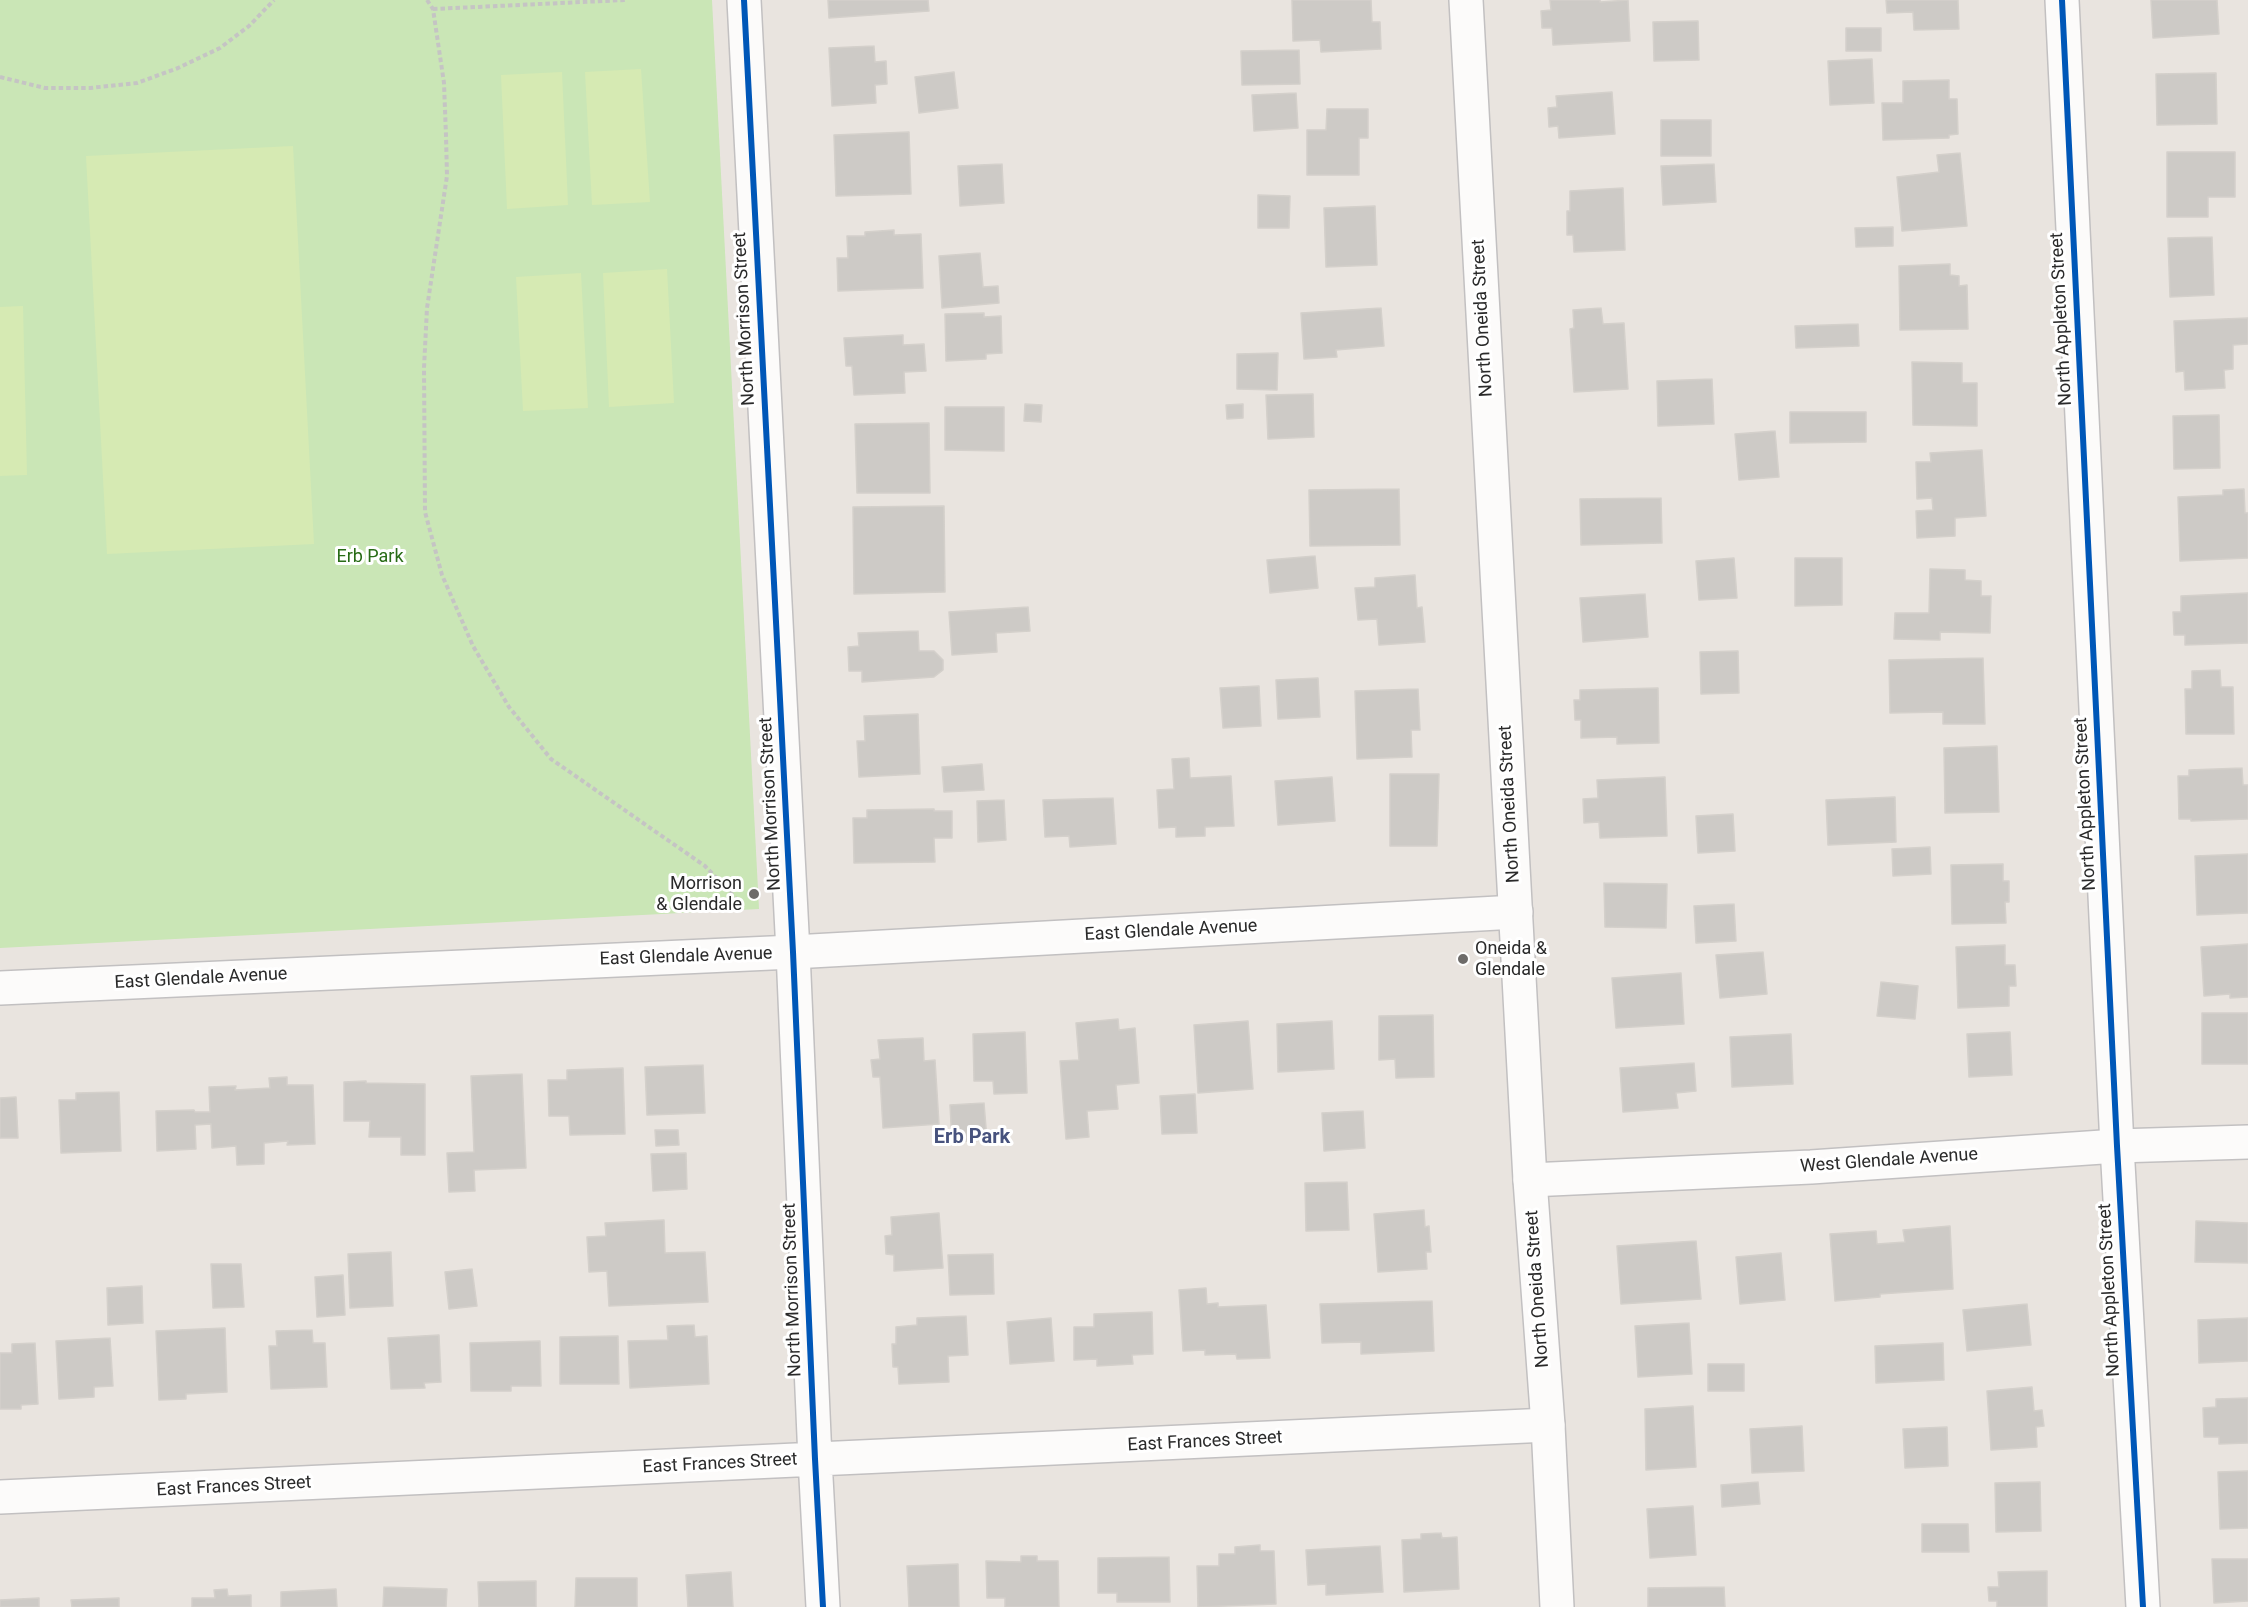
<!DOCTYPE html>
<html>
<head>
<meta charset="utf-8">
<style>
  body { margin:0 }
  canvas { display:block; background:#e9e4df }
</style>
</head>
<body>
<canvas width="2248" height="1607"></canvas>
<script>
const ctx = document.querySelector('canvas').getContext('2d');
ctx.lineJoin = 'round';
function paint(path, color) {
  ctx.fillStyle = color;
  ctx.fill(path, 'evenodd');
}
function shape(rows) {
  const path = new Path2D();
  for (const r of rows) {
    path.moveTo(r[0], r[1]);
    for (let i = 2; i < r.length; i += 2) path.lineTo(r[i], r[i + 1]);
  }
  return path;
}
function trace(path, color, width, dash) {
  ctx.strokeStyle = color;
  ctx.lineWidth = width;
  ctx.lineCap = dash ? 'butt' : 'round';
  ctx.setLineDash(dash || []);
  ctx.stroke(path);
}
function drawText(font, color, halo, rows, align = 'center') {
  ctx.font = font + ' Roboto,sans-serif';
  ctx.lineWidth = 6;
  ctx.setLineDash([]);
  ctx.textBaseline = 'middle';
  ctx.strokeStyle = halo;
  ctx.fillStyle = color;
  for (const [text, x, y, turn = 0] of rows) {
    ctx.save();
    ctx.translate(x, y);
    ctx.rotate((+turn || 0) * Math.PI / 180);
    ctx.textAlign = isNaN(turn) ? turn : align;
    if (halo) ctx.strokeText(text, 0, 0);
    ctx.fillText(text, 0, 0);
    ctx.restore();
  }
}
paint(shape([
  [0,0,712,0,759,909,0,948]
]), '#cae6b6');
paint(shape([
  [641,69,650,202,592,205,585,72],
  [562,72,568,205,507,209,501,75],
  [293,146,314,544,107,554,86,156],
  [667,269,674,403,609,407,603,273],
  [581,273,588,408,523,411,516,277],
  [23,306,27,475,0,476,0,307]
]), '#d6eab3');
const building = shape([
  [828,0,928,0,929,11,829,18,828,0],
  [1292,0,1371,0,1372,22,1380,22,1381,49,1321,52,1320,40,1293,41,1292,0],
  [1550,0,1600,0,1600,2,1628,0,1630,41,1553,45,1552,28,1542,28,1541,11,1551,10,1550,0],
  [1886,0,1958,0,1959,29,1914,30,1913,12,1887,13,1886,0],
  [2151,0,2217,0,2219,34,2153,38,2151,0],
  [1698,21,1699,60,1654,61,1653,22,1698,21],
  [1846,28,1881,28,1881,51,1846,51,1846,28],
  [874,46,875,62,886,61,887,84,875,85,876,103,832,106,829,48,874,46],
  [1299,50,1300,84,1242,85,1241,51,1299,50],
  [1872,59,1874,103,1830,105,1828,61,1872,59],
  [954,72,958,108,919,113,915,77,954,72],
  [2216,73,2217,124,2157,125,2156,74,2216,73],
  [1949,80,1949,99,1957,99,1958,134,1949,135,1949,138,1883,140,1882,103,1903,103,1903,81,1949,80],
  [1612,92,1615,134,1559,138,1558,126,1549,127,1548,108,1557,107,1556,96,1612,92],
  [1296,93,1298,128,1254,131,1252,95,1296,93],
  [1327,109,1368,109,1368,138,1359,138,1359,175,1307,175,1307,130,1326,130,1327,109],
  [1661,120,1711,120,1711,156,1661,156,1661,120],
  [909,132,911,194,836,196,834,135,909,132],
  [2167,152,2235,152,2235,197,2208,197,2208,217,2167,217,2167,152],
  [1960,153,1967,226,1902,231,1897,177,1939,172,1937,155,1960,153],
  [1002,164,1004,203,960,206,958,166,1002,164],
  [1714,164,1716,202,1663,205,1661,166,1714,164],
  [1623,188,1625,250,1574,252,1573,235,1567,235,1567,211,1570,211,1570,191,1623,188],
  [1258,195,1290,196,1289,228,1258,228,1258,195],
  [1375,206,1377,265,1326,267,1324,208,1375,206],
  [1893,227,1893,246,1856,247,1855,228,1893,227],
  [894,230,894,235,921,234,923,288,838,291,837,258,848,258,847,236,865,236,865,232,894,230],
  [2212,237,2214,295,2170,297,2168,238,2212,237],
  [980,253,983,287,998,286,999,303,942,308,939,256,980,253],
  [1950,264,1950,275,1959,276,1959,286,1967,285,1968,329,1900,330,1899,266,1950,264],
  [1381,308,1384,346,1336,350,1337,357,1304,359,1301,313,1381,308],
  [1601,308,1603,324,1624,323,1628,389,1574,392,1570,329,1574,328,1573,310,1601,308],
  [984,313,984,317,1001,316,1002,353,986,354,986,359,946,361,945,314,984,313],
  [2248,318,2248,344,2233,345,2233,369,2224,370,2225,388,2185,390,2184,371,2176,372,2174,321,2248,318],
  [1858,324,1859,346,1796,348,1795,326,1858,324],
  [903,335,903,345,924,344,926,371,904,372,905,393,854,395,852,366,846,366,844,338,903,335],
  [1278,353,1277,390,1237,389,1237,354,1278,353],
  [1912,362,1962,363,1962,383,1977,383,1977,426,1913,425,1912,362],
  [1712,379,1714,424,1658,426,1657,381,1712,379],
  [1313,394,1314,437,1268,439,1266,395,1313,394],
  [1025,404,1042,405,1041,422,1024,421,1025,404],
  [1243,404,1243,418,1227,419,1226,405,1243,404],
  [945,407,1004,407,1004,451,945,450,945,407],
  [1790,412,1866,412,1866,442,1790,443,1790,412],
  [2219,415,2220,468,2174,469,2173,416,2219,415],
  [929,423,930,493,857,493,855,424,929,423],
  [1775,431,1779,477,1739,480,1735,434,1775,431],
  [1982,450,1986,516,1955,518,1955,536,1917,538,1916,511,1933,510,1932,498,1917,499,1916,462,1931,462,1930,453,1982,450],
  [1399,489,1400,545,1310,546,1309,490,1399,489],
  [2244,489,2245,513,2248,513,2248,558,2180,561,2178,497,2223,495,2223,490,2244,489],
  [1661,498,1662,543,1581,545,1580,499,1661,498],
  [944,506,945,592,854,594,853,507,944,506],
  [1315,556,1318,588,1270,593,1267,560,1315,556],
  [1734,558,1737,598,1699,600,1696,561,1734,558],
  [1795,558,1842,558,1842,605,1795,606,1795,558],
  [1930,569,1965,570,1965,580,1981,581,1981,596,1991,596,1990,633,1940,632,1940,640,1894,639,1895,613,1929,613,1930,569],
  [1415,575,1417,608,1422,607,1425,642,1379,645,1377,619,1358,620,1355,588,1375,587,1375,578,1415,575],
  [2248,593,2248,643,2185,645,2185,635,2174,635,2173,612,2181,612,2181,596,2248,593],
  [1645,594,1648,637,1583,642,1580,598,1645,594],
  [1028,607,1030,631,996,633,997,652,952,655,949,612,1028,607],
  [918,631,919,651,934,651,943,660,943,670,934,677,862,682,862,671,849,671,848,647,859,646,858,633,918,631],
  [1738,651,1739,693,1701,694,1700,652,1738,651],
  [1983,658,1985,724,1943,724,1943,712,1890,713,1889,660,1983,658],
  [2220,670,2221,687,2233,687,2234,734,2186,734,2185,689,2192,689,2192,671,2220,670],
  [1318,678,1320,717,1278,719,1276,680,1318,678],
  [1259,686,1261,726,1223,728,1220,688,1259,686],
  [1658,688,1659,743,1617,744,1617,737,1581,738,1581,720,1575,720,1574,700,1580,700,1580,690,1658,688],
  [1418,689,1420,730,1411,730,1412,757,1357,759,1355,691,1418,689],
  [918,714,920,774,859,777,857,741,865,741,864,716,918,714],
  [1997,746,1999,812,1945,813,1944,748,1997,746],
  [1189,758,1190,778,1231,776,1234,826,1205,827,1205,836,1176,837,1176,827,1159,828,1157,790,1174,789,1172,759,1189,758],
  [982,764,984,790,944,792,942,767,982,764],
  [2242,768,2243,785,2248,785,2248,819,2191,821,2191,819,2179,819,2178,776,2189,776,2189,770,2242,768],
  [1390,774,1439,774,1437,846,1390,846,1390,774],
  [1332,777,1335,821,1278,825,1275,781,1332,777],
  [1665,777,1667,836,1600,838,1599,822,1584,823,1583,799,1598,798,1597,780,1665,777],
  [1895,797,1896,842,1828,845,1826,800,1895,797],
  [1113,798,1116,844,1070,847,1069,836,1045,837,1043,800,1113,798],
  [1004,800,1006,840,978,842,977,801,1004,800],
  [934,809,934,811,952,811,952,838,934,838,935,862,854,863,853,818,867,818,867,810,934,809],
  [1733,814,1735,851,1698,853,1696,816,1733,814],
  [1930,847,1931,874,1893,876,1892,849,1930,847],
  [2248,854,2248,913,2197,915,2195,856,2248,854],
  [2003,864,2003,881,2009,881,2009,902,2005,902,2006,923,1952,924,1951,865,2003,864],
  [1604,883,1667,884,1666,928,1605,927,1604,883],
  [1734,904,1736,941,1696,943,1694,906,1734,904],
  [2248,944,2248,997,2230,998,2230,994,2204,996,2201,947,2248,944],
  [2005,945,2005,965,2015,965,2016,986,2009,986,2009,1006,1958,1008,1956,947,2005,945],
  [1763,952,1767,994,1720,998,1716,955,1763,952],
  [1681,973,1684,1024,1616,1028,1612,978,1681,973],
  [1881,982,1918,986,1915,1019,1877,1016,1881,982],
  [2202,1013,2248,1013,2248,1064,2202,1064,2202,1013],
  [1433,1015,1434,1077,1396,1078,1395,1059,1379,1060,1379,1016,1433,1015],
  [1118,1019,1119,1030,1135,1028,1139,1083,1116,1085,1118,1109,1087,1111,1089,1137,1066,1139,1060,1061,1079,1060,1076,1023,1118,1019],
  [1248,1021,1253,1089,1198,1093,1194,1025,1248,1021],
  [1332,1021,1334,1069,1278,1072,1277,1024,1332,1021],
  [1025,1032,1027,1093,994,1094,993,1081,974,1081,973,1034,1025,1032],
  [2010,1032,2012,1075,1969,1077,1967,1034,2010,1032],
  [1791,1034,1793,1084,1732,1087,1730,1037,1791,1034],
  [923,1038,924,1061,935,1060,939,1124,883,1128,880,1077,873,1077,871,1060,880,1059,878,1040,923,1038],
  [1694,1063,1696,1091,1676,1093,1678,1108,1623,1112,1620,1068,1694,1063],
  [703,1065,705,1113,647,1115,645,1067,703,1065],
  [623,1068,625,1134,570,1135,569,1116,549,1116,548,1080,567,1080,567,1070,623,1068],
  [522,1074,526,1168,474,1170,475,1191,449,1192,447,1153,474,1152,471,1076,522,1074],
  [287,1077,287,1085,313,1085,315,1144,287,1145,288,1141,264,1143,264,1164,237,1165,236,1146,212,1148,211,1124,195,1125,196,1149,157,1151,156,1111,194,1110,195,1112,210,1112,209,1087,236,1086,235,1090,270,1088,269,1078,287,1077],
  [366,1081,366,1083,425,1084,425,1155,401,1155,401,1137,369,1137,370,1121,344,1121,344,1082,366,1081],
  [119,1092,121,1151,61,1153,59,1100,76,1100,76,1093,119,1092],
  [1195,1094,1197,1133,1162,1134,1160,1096,1195,1094],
  [16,1097,18,1138,0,1138,0,1098,16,1097],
  [984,1103,987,1140,952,1142,950,1105,984,1103],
  [1363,1111,1365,1148,1324,1151,1322,1113,1363,1111],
  [655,1130,678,1130,679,1145,656,1146,655,1130],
  [686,1153,687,1189,653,1191,651,1154,686,1153],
  [1347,1182,1349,1230,1306,1231,1305,1183,1347,1182],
  [1424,1210,1425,1227,1429,1226,1431,1252,1426,1252,1427,1269,1378,1272,1374,1214,1424,1210],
  [939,1213,943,1268,894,1271,894,1255,886,1254,885,1236,892,1235,891,1217,939,1213],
  [664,1220,665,1253,705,1252,708,1302,609,1306,607,1271,589,1272,587,1237,606,1236,605,1223,664,1220],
  [2196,1221,2248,1223,2248,1263,2195,1262,2196,1221],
  [1950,1226,1953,1289,1880,1294,1880,1297,1835,1301,1830,1234,1876,1231,1877,1244,1905,1242,1903,1230,1950,1226],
  [1696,1241,1701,1299,1621,1304,1617,1246,1696,1241],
  [391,1252,393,1306,350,1308,348,1254,391,1252],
  [1781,1253,1785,1300,1740,1304,1736,1257,1781,1253],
  [993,1254,994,1294,950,1295,948,1255,993,1254],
  [211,1264,241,1264,244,1307,213,1308,211,1264],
  [472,1269,477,1306,449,1309,445,1272,472,1269],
  [343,1275,345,1315,317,1317,315,1277,343,1275],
  [142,1286,143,1323,108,1325,107,1288,142,1286],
  [1206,1288,1207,1304,1218,1303,1218,1307,1266,1305,1270,1358,1237,1359,1236,1354,1205,1355,1205,1350,1183,1351,1179,1290,1206,1288],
  [1432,1301,1434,1351,1361,1354,1361,1342,1322,1343,1320,1304,1432,1301],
  [2027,1304,2031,1345,1967,1351,1963,1310,2027,1304],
  [1152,1312,1153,1354,1132,1355,1133,1364,1097,1366,1097,1359,1074,1360,1074,1327,1094,1327,1094,1314,1152,1312],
  [966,1316,968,1355,948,1356,949,1382,899,1384,898,1367,893,1367,892,1344,896,1344,896,1327,917,1325,917,1318,966,1316],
  [1051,1318,1054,1361,1010,1364,1007,1322,1051,1318],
  [2248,1318,2248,1361,2199,1363,2198,1320,2248,1318],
  [1689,1323,1692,1374,1638,1377,1635,1326,1689,1323],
  [694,1325,695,1337,707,1336,709,1384,630,1388,628,1341,668,1340,667,1326,694,1325],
  [225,1328,227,1392,186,1394,186,1399,159,1400,156,1331,225,1328],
  [312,1330,313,1343,325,1343,327,1387,271,1389,269,1346,277,1346,276,1331,312,1330],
  [439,1335,441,1382,424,1383,425,1388,391,1389,388,1338,439,1335],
  [618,1336,619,1384,560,1384,560,1337,618,1336],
  [110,1338,113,1386,94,1387,94,1397,59,1399,56,1341,110,1338],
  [540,1341,541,1386,511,1386,511,1391,471,1391,470,1343,540,1341],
  [35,1343,38,1404,21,1405,21,1409,0,1409,0,1353,12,1353,12,1344,35,1343],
  [1943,1343,1944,1380,1876,1383,1875,1346,1943,1343],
  [1708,1364,1744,1364,1744,1391,1708,1391,1708,1364],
  [2032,1387,2034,1411,2042,1410,2044,1426,2036,1427,2037,1447,1991,1450,1987,1391,2032,1387],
  [2248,1398,2248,1443,2219,1444,2219,1437,2204,1437,2203,1408,2216,1407,2216,1399,2248,1398],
  [1693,1406,1696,1467,1646,1470,1645,1409,1693,1406],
  [1802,1426,1804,1471,1752,1473,1750,1429,1802,1426],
  [1947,1427,1948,1466,1905,1468,1903,1429,1947,1427],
  [2248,1471,2248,1528,2220,1529,2218,1472,2248,1471],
  [1758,1482,1760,1504,1722,1507,1721,1485,1758,1482],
  [2040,1482,2041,1531,1996,1532,1995,1483,2040,1482],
  [1693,1506,1696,1555,1650,1558,1647,1509,1693,1506],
  [1922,1524,1968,1524,1969,1552,1922,1552,1922,1524],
  [1441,1533,1442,1538,1457,1537,1459,1589,1404,1592,1402,1540,1421,1539,1421,1534,1441,1533],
  [1260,1545,1260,1551,1274,1551,1276,1604,1198,1607,1197,1566,1219,1566,1219,1554,1235,1554,1235,1547,1260,1545],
  [1380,1546,1383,1592,1326,1595,1326,1584,1308,1585,1306,1550,1380,1546],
  [1021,1556,1037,1556,1037,1561,1058,1561,1059,1607,1005,1607,1005,1598,987,1598,986,1561,1021,1562,1021,1556],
  [1169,1557,1170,1602,1117,1602,1117,1593,1098,1593,1098,1558,1169,1557],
  [2212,1559,2248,1559,2248,1601,2214,1603,2212,1559],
  [958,1564,959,1607,909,1607,907,1566,958,1564],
  [2047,1571,2047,1607,1997,1607,1997,1601,1989,1601,1988,1587,1999,1587,1998,1572,2047,1571],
  [731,1572,733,1607,688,1607,686,1575,731,1572],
  [576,1578,637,1578,637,1607,575,1607,576,1578],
  [536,1581,536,1607,479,1607,478,1582,536,1581],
  [384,1587,447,1589,446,1607,383,1607,384,1587],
  [1724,1587,1725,1607,1648,1607,1648,1588,1724,1587],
  [227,1589,228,1596,251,1595,251,1607,192,1607,192,1598,215,1598,214,1590,227,1589],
  [336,1589,337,1607,281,1607,281,1592,336,1589],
  [39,1598,39,1607,0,1607,0,1600,39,1598],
  [119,1598,119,1607,72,1607,71,1600,119,1598]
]);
paint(building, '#cdcac6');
trace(building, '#d4d0cb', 1.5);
const minor = shape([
  [744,0,793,952,815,1459,823,1607],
  [2062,0,2117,1146,2143,1607],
  [0,1497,1548,1425]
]);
const tertiary = shape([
  [0,988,793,952,1516,912],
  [1530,1180,1811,1167,2117,1146,2248,1142]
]);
const secondary = shape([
  [1466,0,1530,1180,1548,1425,1557,1607]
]);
trace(minor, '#c2c0c1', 36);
trace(tertiary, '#c2c0c1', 36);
trace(secondary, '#c2c0c1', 36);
trace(shape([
  [427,0,433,9,444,83,446,136,447,176,427,308,424,368,425,512,442,575,473,646,509,707,551,759,705,866,741,904],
  [433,9,625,0],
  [0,77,45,88,90,88,137,83,178,68,220,48,249,26,274,0]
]), '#c5c4c4', 4, [4.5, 3]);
trace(minor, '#fcfbfa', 33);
trace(tertiary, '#fcfbfa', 33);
trace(secondary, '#fcfbfa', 33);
trace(shape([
  [744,0,793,952,815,1459,823,1607],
  [2062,0,2117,1146,2143,1607]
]), '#0057b8', 6);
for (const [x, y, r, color] of [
  [754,894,6,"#6d6b69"],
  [1463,959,6,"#6d6b69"]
]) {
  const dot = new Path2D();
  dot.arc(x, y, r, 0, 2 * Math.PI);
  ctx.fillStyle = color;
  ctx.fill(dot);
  trace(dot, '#fff', 2);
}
drawText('18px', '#2a2a2a', '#fff', [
  ["North Oneida Street",1483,318,-93],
  ["North Morrison Street",745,319,-93],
  ["North Appleton Street",2062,319,-93],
  ["North Morrison Street",771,804,-93],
  ["North Oneida Street",1510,804,-93],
  ["North Appleton Street",2086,804,-93],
  ["East Glendale Avenue",1171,931,-3],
  ["East Glendale Avenue",686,957,-2],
  ["East Glendale Avenue",201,979,-3],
  ["West Glendale Avenue",1889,1161,-4],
  ["North Oneida Street",1538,1289,-94],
  ["North Morrison Street",793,1290,-92],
  ["North Appleton Street",2110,1290,-93],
  ["East Frances Street",1205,1442,-3],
  ["East Frances Street",720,1464,-3],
  ["East Frances Street",234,1487,-3]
]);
drawText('18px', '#286b16', '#fff', [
  ["Erb Park",370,557]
]);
drawText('18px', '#2a2a2a', '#fff', [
  ["Morrison",742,884],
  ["& Glendale",742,905],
  ["Oneida &",1475,949,"left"],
  ["Glendale",1475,970,"left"]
], 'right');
drawText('bold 20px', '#47527d', '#fff', [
  ["Erb Park",972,1138]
]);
</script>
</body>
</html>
